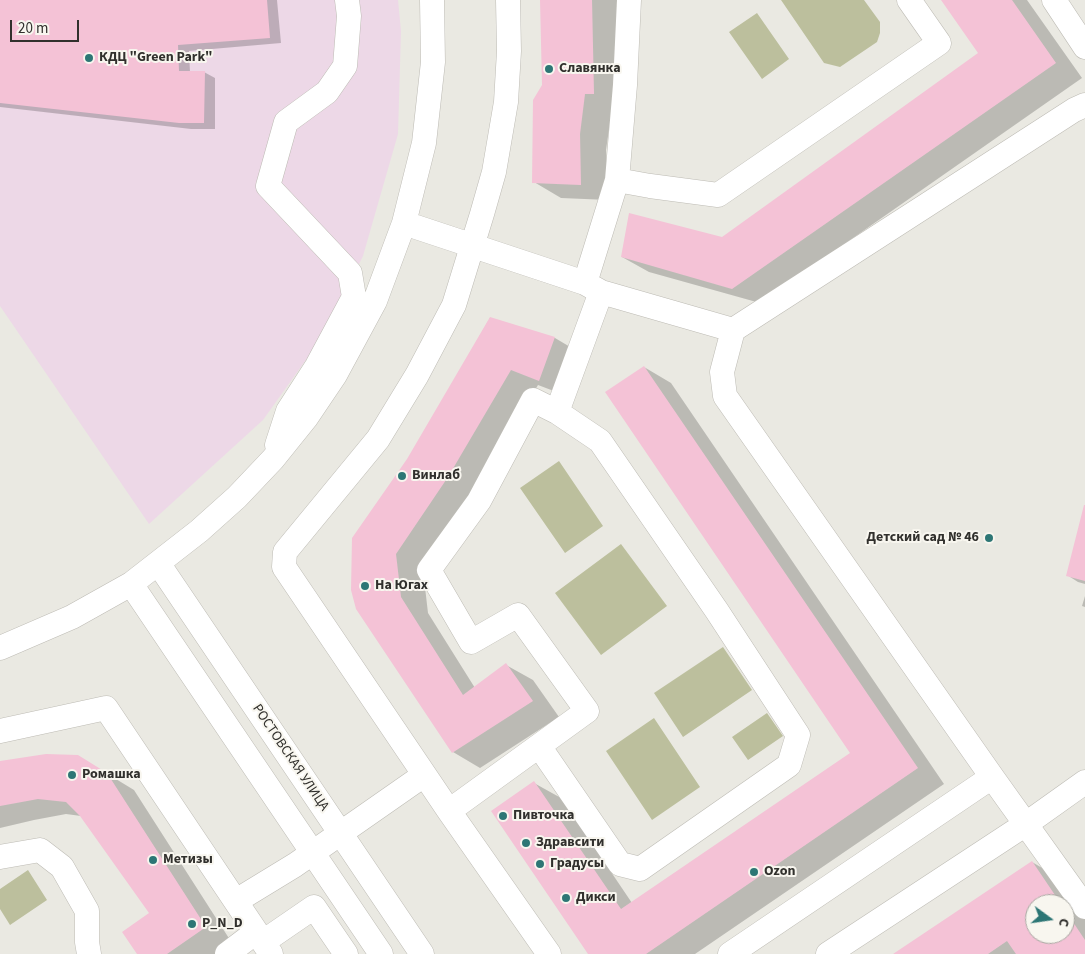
<!DOCTYPE html>
<html>
<head>
<meta charset="utf-8">
<style>
  body { margin:0 }
  #map { position:relative; width:1085px; height:954px; overflow:hidden; background:#eae9e2; font-family:"Source Sans 3",sans-serif }
  canvas { display:block }
  .north { position:absolute; left:1025px; top:894px; width:50px; height:50px; box-sizing:border-box; background:#f8f6ef; border:1px solid #a8a7a1; border-radius:50%; rotate:104deg; font-size:14px; font-weight:700; line-height:20px; text-align:center; color:#31302d }
  .north::after { content:''; display:block; margin:auto; width:18px; height:22px; background:#2d7675; clip-path:polygon(50% 0,100% 100%,50% 72%,0 100%) }
  .scale { position:absolute; left:10px; top:20px; width:69px; height:22px; box-sizing:border-box; border:2px solid #31302d; border-top:0; padding-left:6px; font-size:15px; line-height:18px; white-space:nowrap; color:#31302d; -webkit-text-stroke:4px #f8f6ef; paint-order:stroke }
</style>
</head>
<body>
<div id="map">
<canvas width="1085" height="954"></canvas>
<div class="north">С</div>
<div class="scale">20 m</div>
</div>
<script>
const ctx = document.querySelector('canvas').getContext('2d');
ctx.lineJoin = 'round';
function paint(path, color) {
  ctx.fillStyle = color;
  ctx.fill(path, 'evenodd');
}
function shape(rows) {
  const path = new Path2D();
  for (const r of rows) {
    path.moveTo(r[0], r[1]);
    for (let i = 2; i < r.length; i += 2) path.lineTo(r[i], r[i + 1]);
  }
  return path;
}
function trace(path, color, width, dash) {
  ctx.strokeStyle = color;
  ctx.lineWidth = width;
  ctx.lineCap = dash ? 'butt' : 'round';
  ctx.setLineDash(dash || []);
  ctx.stroke(path);
}
function drawText(font, color, halo, rows, align = 'center') {
  ctx.font = font + ' "Source Sans 3",sans-serif';
  ctx.lineWidth = 4;
  ctx.setLineDash([]);
  ctx.textBaseline = 'middle';
  ctx.strokeStyle = halo;
  ctx.fillStyle = color;
  for (const [text, x, y, turn = 0] of rows) {
    ctx.save();
    ctx.translate(x, y);
    ctx.rotate((+turn || 0) * Math.PI / 180);
    ctx.textAlign = isNaN(turn) ? turn : align;
    if (halo) ctx.strokeText(text, 0, 0);
    ctx.fillText(text, 0, 0);
    ctx.restore();
  }
}
paint(shape([
  [0,0,398,0,401,31,398,134,363,256,323,336,263,420,149,524,0,306]
]), '#edd8e7');
paint(shape([
  [781,0,864,0,880,22,880,33,877,42,840,67,824,63],
  [757,13,789,59,762,79,729,32],
  [559,461,603,526,565,553,520,488],
  [621,544,667,606,601,655,555,593],
  [723,647,752,690,683,737,654,693],
  [767,713,783,736,748,760,732,737],
  [654,718,700,787,652,820,606,751],
  [28,870,47,900,10,925,0,909,0,889]
]), '#bcbf9d');
paint(shape([
  [0,0,277,0,281,43,189,51,190,72,204,72,215,78,215,129,191,129,0,107],
  [541,0,618,0,612,109,606,150,608,200,561,198,534,182,543,86],
  [943,0,1027,0,1082,78,760,303,649,272,622,257,722,238,980,53],
  [490,318,555,338,582,354,567,396,538,385,475,493,423,570,428,613,475,688,506,665,533,680,559,717,480,768,453,752,358,609,408,460],
  [644,367,671,383,944,784,695,954,590,954,534,783,561,798,632,903,852,753],
  [1085,508,1085,584,1078,582,1067,575],
  [1085,596,1085,607,1082,606],
  [78,756,134,790,232,943,216,954,138,954,151,913,81,816,66,814,34,820,0,828,0,762],
  [1032,862,1059,878,1085,917,1085,954,896,954],
  [1035,904,1065,904,1065,934,1035,934]
]), '#0003');
paint(shape([
  [0,0,267,0,270,38,178,45,179,71,205,71,204,123,179,123,0,103],
  [540,0,592,0,594,94,585,94,580,134,581,185,532,183,533,100,542,85],
  [941,0,1012,0,1056,63,732,289,621,257,629,213,722,237,978,53],
  [490,317,555,337,539,381,511,370,448,477,396,554,401,597,463,695,506,663,533,701,452,753,356,609,351,590,352,538,407,459],
  [644,366,918,768,646,954,588,954,491,811,534,781,621,909,850,753,605,392],
  [1084,505,1085,505,1085,581,1066,576],
  [46,754,78,755,107,773,206,927,167,954,137,954,122,932,149,913,80,816,66,802,38,799,0,806,0,761],
  [1032,861,1061,904,1035,904,1035,934,1065,934,1065,910,1085,940,1085,954,1016,954,1007,941,988,954,893,954]
]), '#f4c2d6');
const minor = shape([
  [508,0,509,51,506,102,494,172,482,214,454,305,417,375,378,439,285,552,284,567,449,811,549,954],
  [1054,0,1085,47],
  [1085,105,1074,110,733,330,722,372,725,396,992,777,1085,907],
  [617,180,650,186,718,195,939,43,909,0],
  [404,223,585,283,601,292,733,330],
  [585,283,617,180,625,85,629,0],
  [277,445,288,411,317,366,354,297,350,273,268,186,286,122,327,92,345,66,349,16,347,0],
  [158,563,422,954],
  [131,584,381,954],
  [0,648,72,617,131,584,199,531,237,497,273,459,306,418,335,375,375,301,404,223,424,143,433,62,432,0],
  [0,731,106,708,271,954],
  [539,746,620,864,640,869,789,765,798,735,717,611,600,441,557,412],
  [449,811,587,711,518,615,471,642,429,570,479,501,533,400,557,412,601,292],
  [0,857,40,850,62,867,87,911,87,942,89,954],
  [236,901,295,865,424,775],
  [263,942,314,907,346,954],
  [227,954,256,932],
  [730,954,992,777],
  [828,954,1026,824,1085,782]
]);
trace(minor, '#bdbbb4', 25);
trace(minor, '#fff', 24);
for (const [x, y, r, color] of [
  [89,58,5,"#2d7675"],
  [549,69,5,"#2d7675"],
  [402,476,5,"#2d7675"],
  [989,538,5,"#2d7675"],
  [365,586,5,"#2d7675"],
  [72,775,5,"#2d7675"],
  [503,816,5,"#2d7675"],
  [526,843,5,"#2d7675"],
  [153,860,5,"#2d7675"],
  [540,864,5,"#2d7675"],
  [754,872,5,"#2d7675"],
  [566,898,5,"#2d7675"],
  [192,924,5,"#2d7675"]
]) {
  const dot = new Path2D();
  dot.arc(x, y, r, 0, 2 * Math.PI);
  ctx.fillStyle = color;
  ctx.fill(dot);
  trace(dot, '#f8f6ef', 2);
}
drawText('bold 14px', '#31302d', '#f8f6ef', [
  ["КДЦ \"Green Park\"",99,58],
  ["Славянка",559,69],
  ["Винлаб",412,476],
  ["Детский сад № 46",979,538,"right"],
  ["На Югах",375,586],
  ["Ромашка",82,775],
  ["Пивточка",513,816],
  ["Здравсити",536,843],
  ["Метизы",163,860],
  ["Градусы",550,864],
  ["Ozon",764,872],
  ["Дикси",576,898],
  ["P_N_D",202,924]
], 'left');
drawText('14px', '#31302d', '#f8f6ef', [
  ["РОСТОВСКАЯ УЛИЦА",290,758,56]
]);
</script>
</body>
</html>
